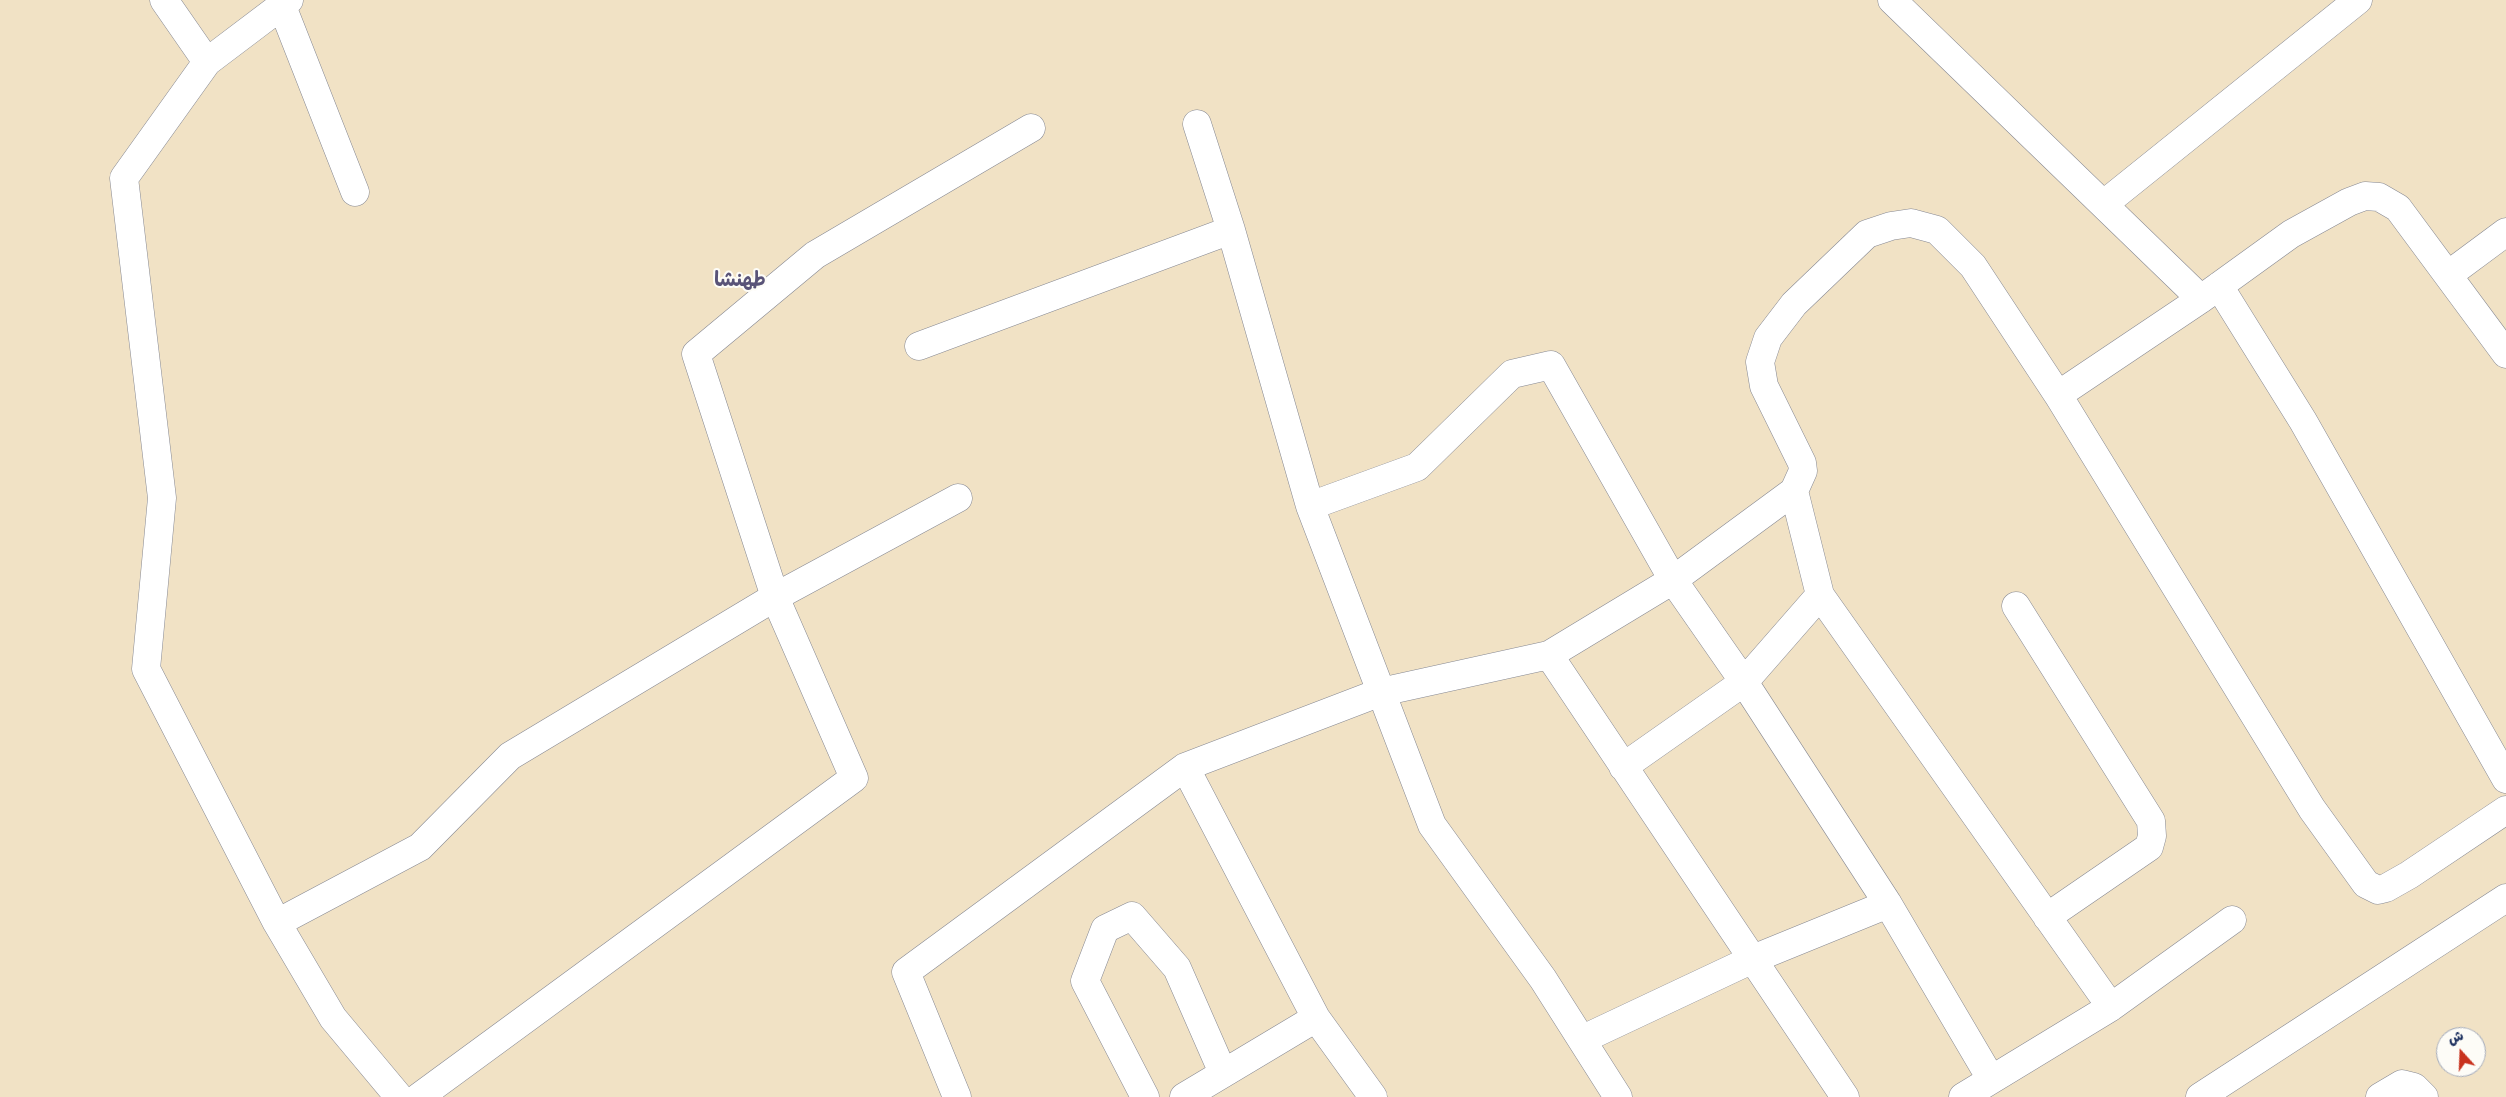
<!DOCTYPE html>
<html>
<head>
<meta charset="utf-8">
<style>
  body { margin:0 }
  #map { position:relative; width:2506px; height:1097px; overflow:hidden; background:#f1e2c5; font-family:"Indie Flower","Playpen Sans Arabic",sans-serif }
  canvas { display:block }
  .north { position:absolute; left:2436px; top:1027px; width:50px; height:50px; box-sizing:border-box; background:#fdfcf7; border:1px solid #a3aaba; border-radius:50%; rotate:340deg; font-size:14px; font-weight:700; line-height:20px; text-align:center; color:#1b2f5e }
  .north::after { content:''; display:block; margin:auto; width:18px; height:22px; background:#c8321e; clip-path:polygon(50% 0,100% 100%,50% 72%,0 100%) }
</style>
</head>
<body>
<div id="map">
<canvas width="2506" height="1097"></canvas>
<div class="north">ش</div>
</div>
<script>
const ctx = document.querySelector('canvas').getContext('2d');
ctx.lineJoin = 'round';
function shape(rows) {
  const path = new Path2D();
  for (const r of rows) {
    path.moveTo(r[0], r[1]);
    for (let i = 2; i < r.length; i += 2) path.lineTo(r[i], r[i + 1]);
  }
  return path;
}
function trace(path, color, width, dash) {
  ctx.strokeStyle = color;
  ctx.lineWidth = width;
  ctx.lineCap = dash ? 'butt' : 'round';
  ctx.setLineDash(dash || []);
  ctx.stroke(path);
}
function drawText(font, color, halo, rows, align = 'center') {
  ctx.font = font + ' "Indie Flower","Playpen Sans Arabic",sans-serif';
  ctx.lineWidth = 4;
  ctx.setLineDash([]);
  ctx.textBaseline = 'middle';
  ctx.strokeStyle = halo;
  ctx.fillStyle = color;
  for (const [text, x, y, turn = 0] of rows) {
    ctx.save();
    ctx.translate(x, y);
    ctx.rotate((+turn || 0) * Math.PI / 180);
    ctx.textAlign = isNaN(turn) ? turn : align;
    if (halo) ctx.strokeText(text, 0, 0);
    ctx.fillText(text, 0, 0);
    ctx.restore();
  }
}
const minor = shape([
  [164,0,207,62],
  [289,0,207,62,124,178,162,498,146,669,277,923,333,1018,399,1097],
  [1892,0,2201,299],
  [282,6,355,192],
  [1197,124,1231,230,1310,506,1432,825,1543,979,1618,1097],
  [2104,204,2358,0],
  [2448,275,2506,232],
  [2219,286,2303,421,2506,779],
  [919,346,1231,230],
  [2058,395,2201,299,2291,234,2349,202,2365,196,2379,197,2398,208,2506,354],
  [1794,491,1820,595,2111,1007,1963,1097],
  [1310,506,1417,467,1512,374,1551,365,1673,580,1744,682,1888,904,1991,1079],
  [2016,606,2151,821,2152,836,2149,847,2047,917],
  [1549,655,1845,1097],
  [1185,767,1316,1018,1373,1097],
  [1623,767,1744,682,1820,595],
  [277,923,420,847,510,756,775,597,958,498],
  [2111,1007,2232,920],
  [1583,1039,1753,959,1888,904],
  [419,1097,854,778,775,597,696,354,815,255,1031,128],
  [957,1097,906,972,1185,767,1381,692,1549,655,1673,580,1794,491,1803,471,1802,463,1764,386,1760,362,1768,338,1794,304,1867,234,1891,226,1911,223,1937,230,1973,266,2058,395,2312,809,2366,884,2378,890,2386,888,2409,875,2506,810],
  [1145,1097,1085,981,1105,929,1132,916,1177,968,1223,1073],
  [1184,1097,1316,1018],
  [2200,1097,2506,898],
  [2380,1097,2402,1084,2414,1087,2424,1097]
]);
trace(minor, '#868892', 29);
trace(minor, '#fff', 28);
drawText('bold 20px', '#595378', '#fdfcf7', [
  ["طهنشا",740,283]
]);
</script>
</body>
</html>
